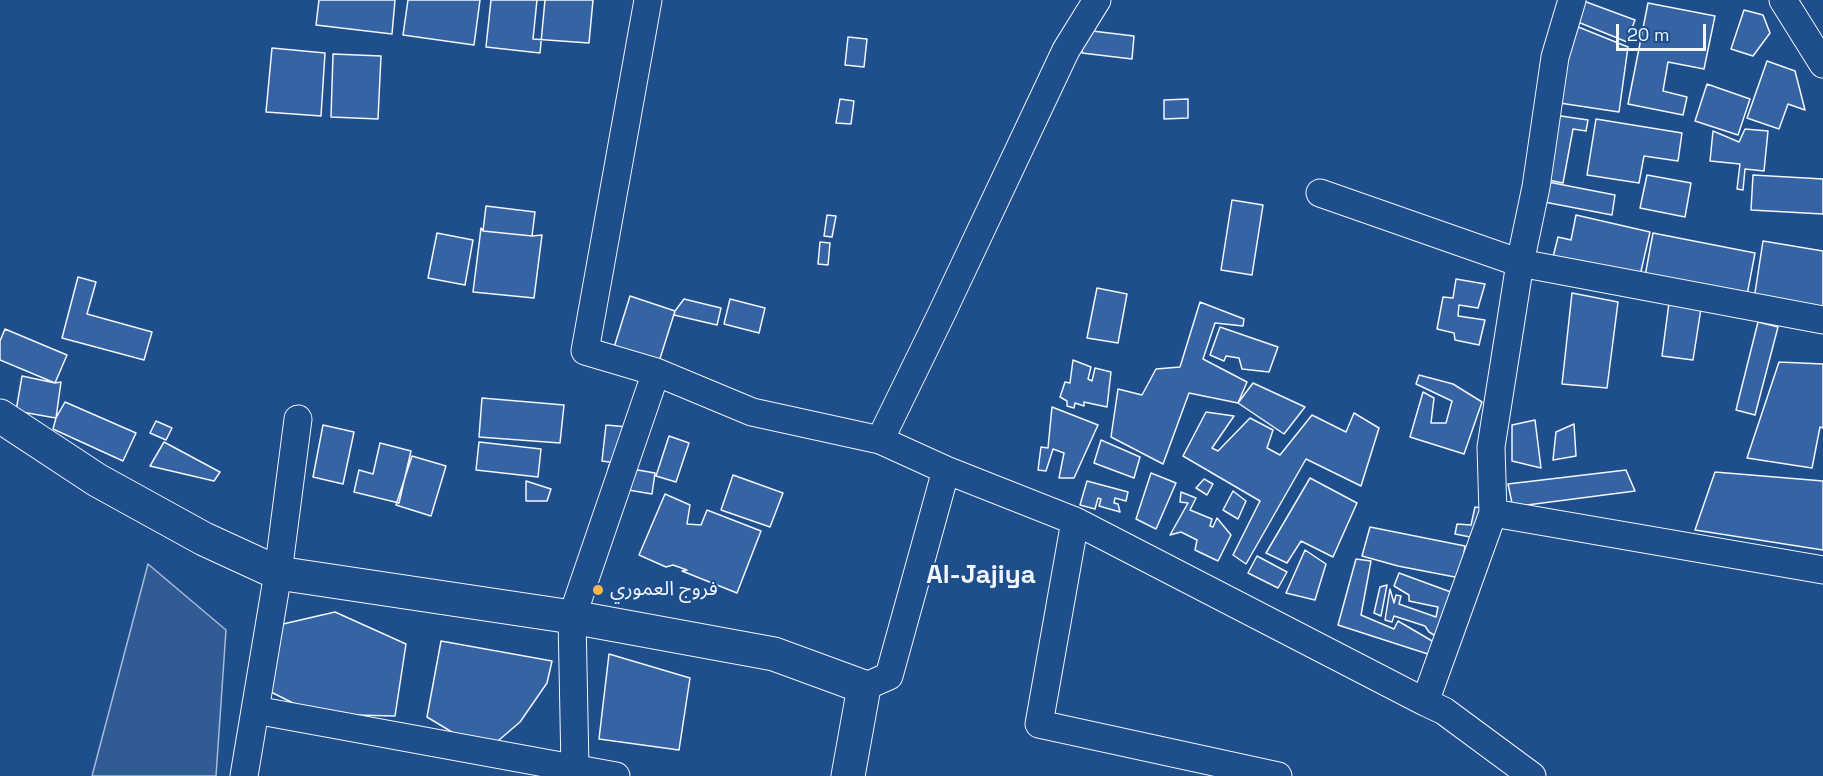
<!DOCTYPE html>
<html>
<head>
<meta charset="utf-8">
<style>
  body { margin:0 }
  #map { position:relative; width:1823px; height:776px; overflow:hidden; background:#1f4e8c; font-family:"Space Grotesk",sans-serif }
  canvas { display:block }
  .scale { position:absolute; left:1616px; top:24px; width:90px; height:27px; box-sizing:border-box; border:3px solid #f2f6ff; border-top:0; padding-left:8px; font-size:18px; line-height:21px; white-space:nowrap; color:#f2f6ff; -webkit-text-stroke:4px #1f4e8c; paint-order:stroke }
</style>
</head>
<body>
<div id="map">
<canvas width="1823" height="776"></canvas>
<div class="scale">20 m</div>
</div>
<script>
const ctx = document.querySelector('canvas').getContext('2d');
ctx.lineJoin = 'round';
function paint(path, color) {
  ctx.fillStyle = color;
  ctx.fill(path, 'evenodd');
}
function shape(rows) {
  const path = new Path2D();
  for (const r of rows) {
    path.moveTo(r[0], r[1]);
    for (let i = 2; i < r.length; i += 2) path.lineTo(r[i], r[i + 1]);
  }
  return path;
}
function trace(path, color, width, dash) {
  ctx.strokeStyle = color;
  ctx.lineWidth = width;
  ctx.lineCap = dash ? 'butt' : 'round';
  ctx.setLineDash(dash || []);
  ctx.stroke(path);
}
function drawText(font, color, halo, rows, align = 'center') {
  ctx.font = font + ' "Space Grotesk","Noto Sans Arabic",sans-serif';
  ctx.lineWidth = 4.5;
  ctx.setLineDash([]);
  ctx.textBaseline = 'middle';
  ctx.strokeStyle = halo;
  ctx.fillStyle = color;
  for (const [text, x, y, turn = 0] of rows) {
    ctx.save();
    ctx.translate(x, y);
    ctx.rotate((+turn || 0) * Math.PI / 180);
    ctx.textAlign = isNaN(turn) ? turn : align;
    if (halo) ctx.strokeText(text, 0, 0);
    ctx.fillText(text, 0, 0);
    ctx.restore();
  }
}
const built = shape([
  [148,564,226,630,216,776,92,776,148,564]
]);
paint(built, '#305b95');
trace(built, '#a8bbd7', 1.5);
const building = shape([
  [319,0,395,0,392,34,316,25,319,0],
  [408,0,480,0,474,45,403,35,408,0],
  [491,0,545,0,540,53,486,47,491,0],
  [537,0,593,0,589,43,533,39,537,0],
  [1581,0,1635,20,1627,42,1573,20,1581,0],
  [1648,3,1715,16,1704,69,1668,62,1663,91,1687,97,1683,115,1628,104,1648,3],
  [1744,10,1763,15,1770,33,1753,56,1731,49,1744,10],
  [1571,24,1628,47,1619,112,1553,102,1571,24],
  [1084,30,1134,36,1132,59,1082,53,1084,30],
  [848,37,867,39,864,67,845,65,848,37],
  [272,48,325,53,321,116,266,112,272,48],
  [333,54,381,56,378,119,331,117,333,54],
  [1767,61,1795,71,1805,110,1788,104,1779,129,1747,118,1767,61],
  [1707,84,1750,99,1738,135,1695,121,1707,84],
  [840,99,854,101,851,124,836,123,840,99],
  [1188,99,1188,118,1164,119,1164,100,1188,99],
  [1554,115,1588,120,1586,131,1573,129,1563,183,1543,179,1554,115],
  [1596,119,1682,133,1678,161,1644,156,1639,183,1587,175,1596,119],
  [1745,129,1768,131,1764,171,1745,169,1743,190,1737,189,1740,164,1710,161,1713,131,1739,142,1745,129],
  [1647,175,1691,183,1685,217,1640,208,1647,175],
  [1753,175,1823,179,1823,214,1751,210,1753,175],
  [1543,181,1615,195,1612,215,1539,201,1543,181],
  [1232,200,1263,205,1252,275,1221,270,1232,200],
  [486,206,535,212,532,236,483,231,486,206],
  [827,215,836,216,832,237,824,236,827,215],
  [1576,215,1650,232,1639,280,1552,261,1558,237,1571,240,1576,215],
  [481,228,483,231,532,236,542,235,534,298,473,292,481,228],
  [437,233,473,240,465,285,428,278,437,233],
  [1653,233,1755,253,1747,295,1645,276,1653,233],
  [1763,241,1823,251,1823,312,1754,299,1763,241],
  [820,242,830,243,828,265,818,264,820,242],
  [78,277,96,282,87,314,152,332,144,360,62,338,78,277],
  [1456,279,1485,284,1478,308,1459,305,1458,316,1485,320,1479,345,1455,340,1454,333,1437,329,1443,297,1453,298,1456,279],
  [1097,288,1127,294,1118,343,1087,338,1097,288],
  [1572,293,1618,302,1607,388,1562,384,1572,293],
  [1670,295,1702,302,1693,360,1662,356,1670,295],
  [630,296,675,311,652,384,607,370,630,296],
  [684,299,721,308,717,325,674,315,675,311,684,299],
  [730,299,765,308,759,333,724,324,730,299],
  [1200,302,1244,319,1243,326,1215,323,1203,359,1247,382,1238,403,1189,393,1163,464,1111,437,1118,389,1142,395,1156,369,1180,367,1200,302],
  [1758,322,1778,327,1755,415,1736,410,1758,322],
  [1220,327,1278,347,1269,372,1242,369,1239,358,1226,356,1224,361,1210,355,1220,327],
  [5,329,67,355,55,383,0,360,0,341,5,329],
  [1073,360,1091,367,1088,379,1092,381,1095,368,1111,372,1107,407,1084,402,1084,406,1075,403,1074,408,1067,406,1067,401,1060,397,1065,382,1070,383,1073,360],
  [1779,362,1823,364,1823,428,1820,427,1812,468,1747,458,1779,362],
  [1419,375,1453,384,1482,402,1464,454,1410,437,1423,392,1434,398,1431,423,1446,423,1452,401,1416,384,1419,375],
  [22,376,55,383,61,382,56,418,16,411,22,376],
  [1253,383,1305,407,1284,434,1238,403,1253,383],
  [482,398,564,405,560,443,479,437,482,398],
  [65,402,136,433,123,461,53,429,56,418,65,402],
  [1052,407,1098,425,1074,478,1059,478,1064,453,1053,449,1046,471,1038,470,1041,447,1048,448,1052,407],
  [1206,412,1234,416,1212,448,1218,451,1250,418,1273,430,1267,448,1280,455,1312,415,1346,432,1354,413,1379,428,1361,486,1306,459,1246,564,1233,555,1260,501,1183,456,1206,412],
  [1535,420,1541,468,1512,461,1512,425,1535,420],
  [156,421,172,428,166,440,150,433,156,421],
  [1574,424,1576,456,1553,460,1556,432,1574,424],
  [323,425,354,432,343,484,313,477,323,425],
  [606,425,628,427,623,464,602,461,606,425],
  [669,436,689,443,676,482,656,476,669,436],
  [1101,440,1140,457,1134,478,1094,463,1101,440],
  [164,442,218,471,220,472,214,481,150,466,164,442],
  [479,442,541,449,538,477,476,470,479,442],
  [380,443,411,451,399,503,354,492,359,470,373,474,380,443],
  [412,456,446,466,431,516,396,505,412,456],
  [609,465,655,473,652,494,605,486,609,465],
  [1626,470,1635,491,1527,505,1513,508,1508,484,1626,470],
  [1715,472,1823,481,1823,550,1695,530,1715,472],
  [1151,473,1176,483,1156,529,1136,519,1151,473],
  [733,475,783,493,770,527,721,510,733,475],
  [1310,478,1357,503,1333,557,1301,541,1287,563,1266,553,1310,478],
  [1204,479,1213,484,1207,495,1196,488,1204,479],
  [526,481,551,489,547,501,526,501,526,481],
  [1087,481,1128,492,1126,501,1115,498,1114,503,1118,504,1120,512,1099,506,1101,499,1098,498,1095,509,1080,505,1087,481],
  [1233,491,1246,501,1238,519,1223,510,1233,491],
  [1181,492,1196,498,1190,510,1212,519,1210,526,1213,527,1217,518,1231,535,1218,561,1195,550,1197,540,1181,532,1170,535,1188,503,1180,502,1181,492],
  [665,494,690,505,687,524,701,525,707,510,761,531,737,593,682,571,687,570,673,565,666,567,639,555,665,494],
  [1475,507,1483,508,1475,538,1455,534,1457,524,1471,525,1475,507],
  [1370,527,1465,546,1460,578,1398,566,1362,556,1370,527],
  [1305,550,1326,564,1315,600,1286,593,1305,550],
  [1257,556,1287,572,1278,588,1248,573,1257,556],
  [1356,559,1371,561,1361,615,1394,629,1398,621,1439,645,1434,656,1338,625,1356,559],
  [1399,573,1459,595,1442,640,1429,632,1425,626,1394,616,1392,622,1385,620,1390,589,1394,603,1396,595,1401,596,1399,604,1436,617,1438,607,1409,601,1409,595,1394,586,1399,573],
  [1387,585,1381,616,1374,613,1380,587,1387,585],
  [335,612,406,644,395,716,315,714,271,692,283,624,335,612],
  [441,641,552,661,547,683,520,722,485,752,427,717,441,641],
  [609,654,690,678,679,750,599,739,609,654]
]);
paint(building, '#3563a3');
trace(building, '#f2f6ff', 1.5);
const street = shape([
  [1783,0,1823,64],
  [1320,193,1520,263,1823,320],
  [656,372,752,412,880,440,946,470],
  [880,440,940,317,1066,50,1097,0],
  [1493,513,1491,447,1520,263,1536,187,1555,57,1572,0],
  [1075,521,1039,724,1278,776],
  [864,687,889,676,946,470,1075,521,1425,702,1444,711,1532,776],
  [1425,702,1493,513,1823,570],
  [255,710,616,776],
  [575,768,572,617,656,372,585,351,648,0],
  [244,776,278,573,298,419]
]);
const secondary = shape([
  [0,416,97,480,204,539,278,573,572,617,774,654,864,687,848,776]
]);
trace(street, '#f2f6ff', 29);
trace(secondary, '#f2f6ff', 35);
trace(street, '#1f4e8c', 27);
trace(secondary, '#1f4e8c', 33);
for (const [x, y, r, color] of [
  [598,590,6,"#ffb74d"]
]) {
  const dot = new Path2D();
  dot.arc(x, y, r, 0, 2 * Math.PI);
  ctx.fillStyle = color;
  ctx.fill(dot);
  trace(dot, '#1f4e8c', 2);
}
drawText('20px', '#f2f6ff', '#1f4e8c', [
  ["فروج العموري",610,590]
], 'left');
drawText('bold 26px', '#f2f6ff', '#1f4e8c', [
  ["Al-Jajiya",981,576]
]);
</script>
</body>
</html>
